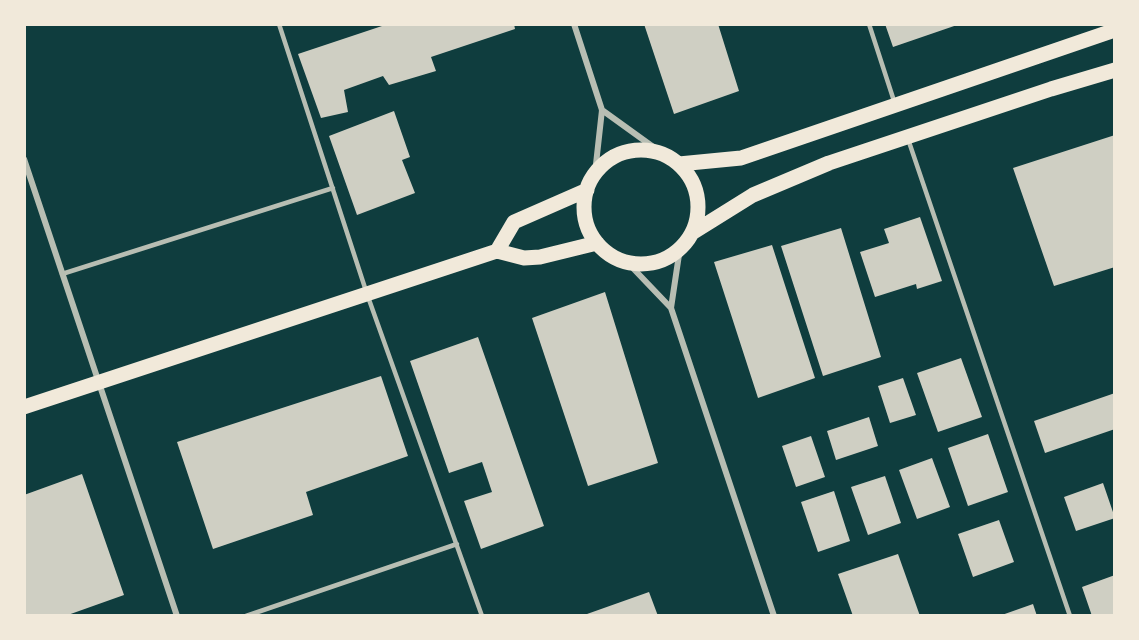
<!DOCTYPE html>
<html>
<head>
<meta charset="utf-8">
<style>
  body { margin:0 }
  #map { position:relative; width:1139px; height:640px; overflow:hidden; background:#0f3d3e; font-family:"Fira Sans Condensed",sans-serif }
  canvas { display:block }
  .frame { position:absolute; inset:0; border:26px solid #f1e9da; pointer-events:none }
</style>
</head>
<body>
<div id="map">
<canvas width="1139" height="640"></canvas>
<div class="frame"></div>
</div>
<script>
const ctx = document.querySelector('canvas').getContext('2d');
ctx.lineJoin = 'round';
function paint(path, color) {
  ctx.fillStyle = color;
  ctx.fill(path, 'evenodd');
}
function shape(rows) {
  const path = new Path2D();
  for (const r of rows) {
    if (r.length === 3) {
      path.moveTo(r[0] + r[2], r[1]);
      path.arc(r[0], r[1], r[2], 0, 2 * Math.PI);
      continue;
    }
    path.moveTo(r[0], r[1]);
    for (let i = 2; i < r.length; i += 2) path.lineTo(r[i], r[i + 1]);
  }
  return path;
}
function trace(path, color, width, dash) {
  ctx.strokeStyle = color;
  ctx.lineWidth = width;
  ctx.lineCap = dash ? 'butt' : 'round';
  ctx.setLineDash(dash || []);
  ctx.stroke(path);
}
paint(shape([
  [388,24,514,24,515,29,431,57,436,71,389,85,383,76,344,90,348,112,321,118,298,54],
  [644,24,718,24,739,91,674,114],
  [885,24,960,24,893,47],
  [394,111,410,157,402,160,415,193,357,215,329,136],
  [1115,135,1115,267,1054,286,1013,168],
  [920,217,942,281,917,289,916,284,875,297,860,252,889,243,884,229],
  [841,228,881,357,823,376,781,246],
  [772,245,815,378,758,398,714,262],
  [605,292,658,463,588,486,532,318],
  [478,337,544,526,481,549,464,501,492,492,482,462,449,473,410,361],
  [961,358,982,417,938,432,917,373],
  [381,376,408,456,306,492,313,515,213,549,177,442],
  [903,378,916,415,890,423,878,386],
  [1115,393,1115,429,1045,453,1034,421],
  [869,417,878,446,836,460,827,431],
  [988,434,1008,492,968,506,948,448],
  [811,436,825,477,796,487,782,446],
  [932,458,950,507,917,519,899,470],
  [82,474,124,595,65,616,24,616,24,495],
  [885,476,901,523,868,535,851,487],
  [1103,483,1115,518,1076,531,1064,497],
  [834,491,850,541,818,552,801,502],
  [999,520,1014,562,973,577,958,534],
  [898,554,920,616,853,616,838,574],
  [1115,575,1115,616,1092,616,1082,587],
  [649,592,658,616,588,616,587,614],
  [1033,604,1037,616,999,616]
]), '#cfcfc3');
trace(shape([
  [279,24,367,294,482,616],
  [869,24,894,101],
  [908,139,1070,616],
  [62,274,333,188],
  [246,616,457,544]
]), '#b8beb3', 4.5);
trace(shape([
  [574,24,602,110,595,173],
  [602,110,663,154],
  [24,159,177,616],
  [628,263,671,308,774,616],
  [671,308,680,248]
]), '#b8beb3', 6);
trace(shape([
  [641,207,57],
  [679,164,741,158,1115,30],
  [692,233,753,195,829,163,1051,89,1115,70],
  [497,251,514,222,587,190],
  [24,407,497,251,524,258,540,257,597,243]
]), '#f1e9da', 15);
</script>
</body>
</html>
